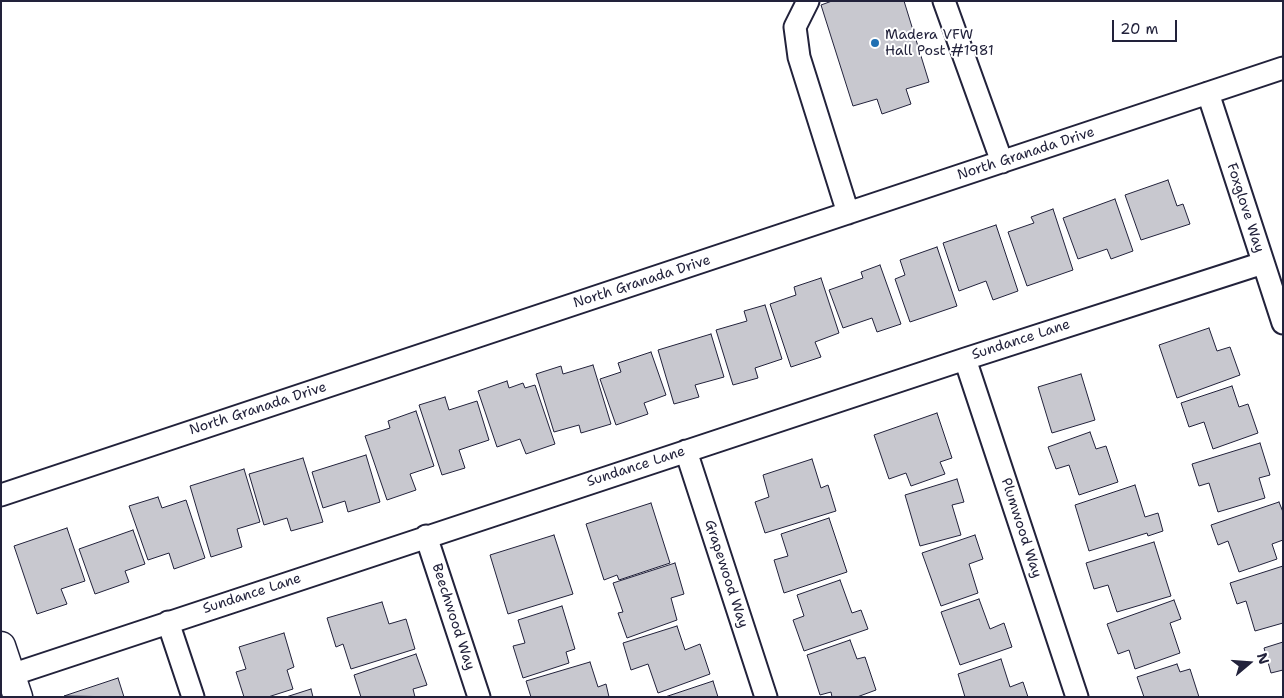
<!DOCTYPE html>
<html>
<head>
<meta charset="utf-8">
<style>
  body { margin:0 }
  #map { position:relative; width:1284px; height:698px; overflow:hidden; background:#fff; font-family:"Shantell Sans",sans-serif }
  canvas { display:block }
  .frame { position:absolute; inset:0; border:2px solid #22223b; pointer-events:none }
  .north { position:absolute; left:1224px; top:638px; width:50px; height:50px; -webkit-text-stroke:4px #fff; paint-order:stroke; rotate:72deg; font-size:14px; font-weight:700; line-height:20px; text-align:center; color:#22223b }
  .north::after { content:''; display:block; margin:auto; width:18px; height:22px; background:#22223b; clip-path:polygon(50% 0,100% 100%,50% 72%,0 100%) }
  .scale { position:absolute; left:1112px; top:20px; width:65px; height:22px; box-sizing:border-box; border:2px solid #22223b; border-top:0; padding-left:6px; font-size:15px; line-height:18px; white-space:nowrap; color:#22223b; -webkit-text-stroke:4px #fff; paint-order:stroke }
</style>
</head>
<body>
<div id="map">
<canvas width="1284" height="698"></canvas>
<div class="frame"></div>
<div class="north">N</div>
<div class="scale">20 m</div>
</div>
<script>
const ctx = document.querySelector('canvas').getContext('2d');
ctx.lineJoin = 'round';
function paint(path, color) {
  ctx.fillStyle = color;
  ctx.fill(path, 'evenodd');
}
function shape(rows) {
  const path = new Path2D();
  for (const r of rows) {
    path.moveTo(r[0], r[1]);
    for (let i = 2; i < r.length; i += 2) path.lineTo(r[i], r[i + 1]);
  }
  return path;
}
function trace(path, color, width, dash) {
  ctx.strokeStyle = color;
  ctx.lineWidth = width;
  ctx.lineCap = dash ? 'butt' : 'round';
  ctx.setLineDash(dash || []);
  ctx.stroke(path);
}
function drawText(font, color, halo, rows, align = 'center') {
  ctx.font = font + ' "Shantell Sans",sans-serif';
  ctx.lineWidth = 4;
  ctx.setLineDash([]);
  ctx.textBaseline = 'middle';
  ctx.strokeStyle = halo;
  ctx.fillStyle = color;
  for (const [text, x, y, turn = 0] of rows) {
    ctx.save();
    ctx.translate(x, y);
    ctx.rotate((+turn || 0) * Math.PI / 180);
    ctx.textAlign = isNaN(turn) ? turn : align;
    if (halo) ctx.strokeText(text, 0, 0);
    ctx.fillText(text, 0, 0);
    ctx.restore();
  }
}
const building = shape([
  [832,1,904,1,929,82,906,89,911,104,882,114,877,99,853,106,821,5,832,1],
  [1168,180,1177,206,1183,204,1190,224,1141,240,1125,195,1168,180],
  [1115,199,1133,251,1111,259,1107,249,1078,259,1063,218,1115,199],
  [1053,209,1073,270,1027,286,1008,232,1034,223,1031,217,1053,209],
  [996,225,1018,291,993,300,986,281,959,291,943,243,996,225],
  [937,247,957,306,910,322,895,279,905,275,900,260,937,247],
  [880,265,901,324,877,332,872,318,843,328,829,290,863,278,861,272,880,265],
  [821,278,839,333,815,342,821,357,791,367,770,304,796,295,794,287,821,278],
  [765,305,782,359,755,368,758,378,733,385,716,330,747,321,744,311,765,305],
  [1209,328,1217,351,1230,347,1240,375,1177,398,1159,345,1209,328],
  [711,334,724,377,695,385,699,397,674,404,658,350,711,334],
  [651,352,666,395,644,403,648,414,616,425,600,379,621,372,618,363,651,352],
  [593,365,611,424,581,433,579,425,554,432,536,374,561,366,563,374,593,365],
  [1081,374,1095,420,1052,433,1038,387,1081,374],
  [507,381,509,388,523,383,525,388,535,385,555,444,526,454,520,439,497,447,478,391,507,381],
  [1232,386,1239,407,1248,404,1258,433,1213,449,1204,422,1189,427,1181,403,1232,386],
  [445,397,449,410,477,401,489,440,459,450,465,468,442,475,419,405,445,397],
  [416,411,434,466,410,474,416,490,387,500,365,436,390,428,388,421,416,411],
  [937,413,952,458,940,462,945,474,911,486,906,473,889,479,874,435,937,413],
  [1090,432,1096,449,1106,446,1118,482,1079,495,1069,465,1056,469,1048,447,1090,432],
  [1260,443,1270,475,1259,478,1265,498,1218,512,1209,483,1199,486,1192,464,1260,443],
  [366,455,380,502,348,512,345,501,323,508,312,472,366,455],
  [303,458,323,522,291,531,287,518,264,525,249,474,303,458],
  [812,459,821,488,828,485,836,511,765,533,755,502,769,497,763,475,812,459],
  [244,469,260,522,237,529,242,547,211,557,190,486,244,469],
  [957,479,964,502,952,505,961,535,920,546,905,495,957,479],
  [1135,485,1145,517,1158,513,1163,531,1148,536,1147,533,1089,551,1075,505,1135,485],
  [158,497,162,508,186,500,205,558,174,569,169,553,148,560,129,506,158,497],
  [1279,502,1283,512,1283,540,1272,544,1277,559,1239,572,1228,541,1218,545,1211,525,1279,502],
  [651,503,670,563,619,580,617,575,604,580,586,524,651,503],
  [829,518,847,572,784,593,774,560,788,556,781,534,829,518],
  [67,528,85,581,61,589,67,604,37,614,14,546,67,528],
  [133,530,145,564,125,571,129,582,95,594,79,549,133,530],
  [554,535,573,594,508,614,490,555,554,535],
  [975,535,983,559,969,564,978,593,941,606,922,553,975,535],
  [1154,542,1171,596,1117,612,1108,585,1094,589,1086,563,1154,542],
  [675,563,684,594,671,598,677,620,627,638,618,613,623,612,613,583,675,563],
  [1283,566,1283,623,1255,631,1246,601,1237,604,1230,583,1283,566],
  [840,580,852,613,861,610,868,629,804,651,793,620,804,616,797,595,840,580],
  [979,599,990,629,1004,623,1012,647,960,665,941,612,979,599],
  [1174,600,1181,619,1170,623,1180,653,1135,669,1129,650,1118,654,1107,624,1174,600],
  [382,602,389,624,406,619,415,649,351,669,343,644,336,647,327,618,382,602],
  [562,606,575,649,566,652,569,663,523,678,513,646,525,643,518,620,562,606],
  [677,626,685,650,700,644,710,674,658,693,648,664,631,670,623,643,677,626],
  [284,633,294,667,287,670,293,689,268,697,244,697,236,672,246,669,239,647,284,633],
  [850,640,857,659,865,657,876,690,857,697,832,697,831,692,820,695,807,655,850,640],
  [1283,642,1283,670,1271,673,1264,648,1283,642],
  [416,654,427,685,413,689,415,697,361,697,354,675,416,654],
  [1001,659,1010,687,1023,682,1028,697,965,697,958,674,1001,659],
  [590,662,598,687,606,684,609,697,531,697,526,681,590,662],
  [1177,664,1180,672,1190,669,1199,697,1144,697,1137,677,1177,664],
  [118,678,124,697,64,696,118,678],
  [713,681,718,697,665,697,713,681],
  [311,689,313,697,286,697,311,689]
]);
paint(building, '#c8c8cf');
trace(building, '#22223b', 1);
const minor = shape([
  [808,1,795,27,799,57,848,213],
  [944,1,1002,162],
  [1208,93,1283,323],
  [965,359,1077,697],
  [686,451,766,697],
  [1,495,1283,68],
  [426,536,479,697],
  [168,622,193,697],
  [11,675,965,359,1263,263]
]);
const major = shape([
  [1,646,18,697]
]);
trace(minor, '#22223b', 25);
trace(major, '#22223b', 31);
trace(minor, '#fff', 21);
trace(major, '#fff', 28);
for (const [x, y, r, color] of [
  [875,43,5,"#1f6fb2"]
]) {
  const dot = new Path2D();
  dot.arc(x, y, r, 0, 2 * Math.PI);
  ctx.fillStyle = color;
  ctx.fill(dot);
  trace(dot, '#fff', 2);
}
drawText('14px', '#22223b', '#fff', [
  ["Madera VFW",885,35],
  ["Hall Post #1981",885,51]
], 'left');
drawText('14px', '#22223b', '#fff', [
  ["North Granada Drive",1026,154,-18],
  ["Foxglove Way",1245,208,72],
  ["North Granada Drive",642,282,-18],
  ["Sundance Lane",1021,340,-18],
  ["North Granada Drive",258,409,-18],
  ["Sundance Lane",636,467,-18],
  ["Plumwood Way",1021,528,72],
  ["Grapewood Way",726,574,72],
  ["Sundance Lane",252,594,-18],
  ["Beechwood Way",453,617,72]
]);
</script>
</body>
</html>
